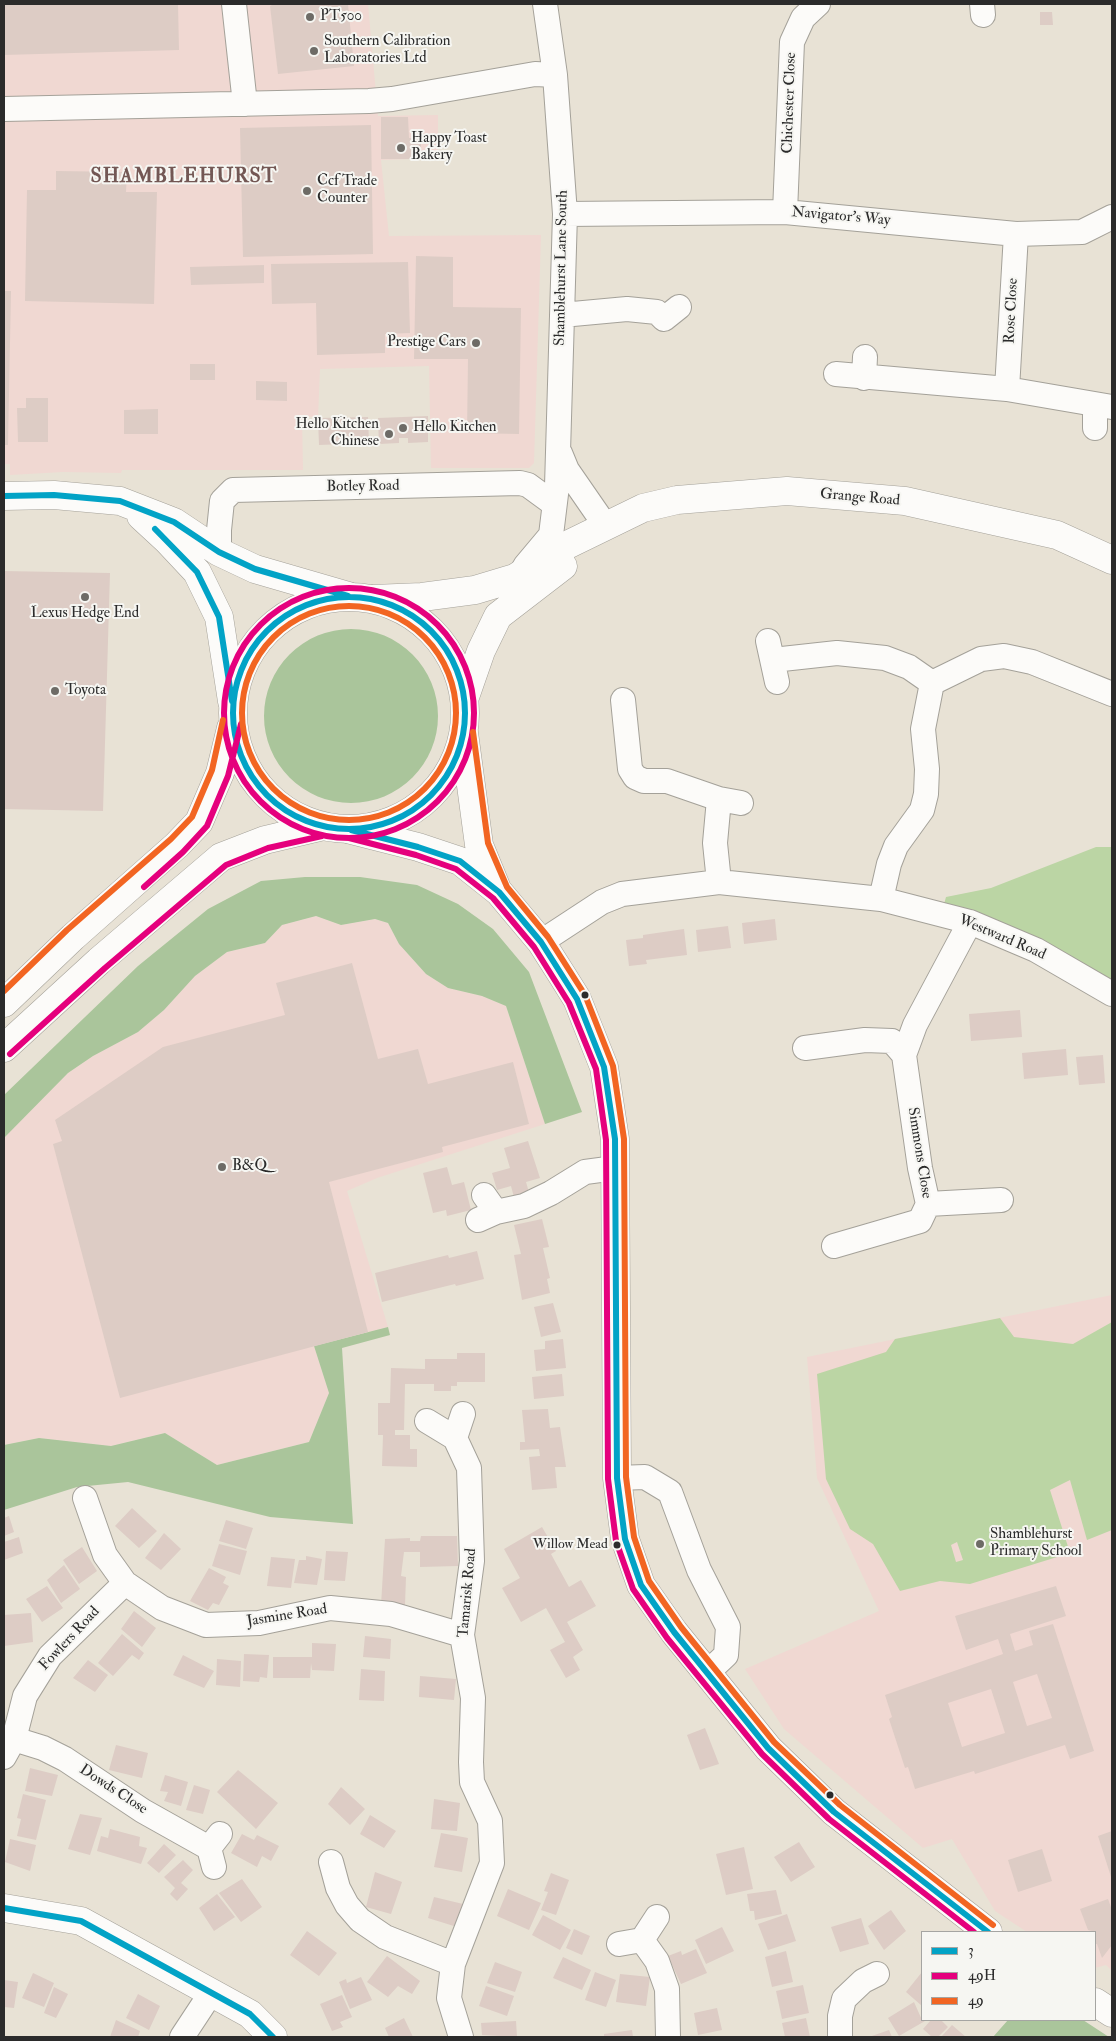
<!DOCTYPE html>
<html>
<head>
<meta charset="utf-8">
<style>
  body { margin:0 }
  #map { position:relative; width:1116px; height:2041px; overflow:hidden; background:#e8e2d5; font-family:"IM FELL Double Pica",serif }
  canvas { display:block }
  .frame { position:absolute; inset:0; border:5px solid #2b2b2b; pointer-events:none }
  .legend { position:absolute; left:921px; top:1931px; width:175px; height:90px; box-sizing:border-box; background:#f6f6f2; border:1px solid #a5a5a2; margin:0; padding:6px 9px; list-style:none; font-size:15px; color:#2b2b2b }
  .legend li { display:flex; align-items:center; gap:10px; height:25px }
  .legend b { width:25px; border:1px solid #a5a5a2 }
</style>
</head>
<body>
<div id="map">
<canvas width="1116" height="2041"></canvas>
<div class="frame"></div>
<ul class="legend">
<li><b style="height:6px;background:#02a3c6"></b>3</li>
<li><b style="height:6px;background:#e5007d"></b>49H</li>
<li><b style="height:6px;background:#f26522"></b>49</li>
</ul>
</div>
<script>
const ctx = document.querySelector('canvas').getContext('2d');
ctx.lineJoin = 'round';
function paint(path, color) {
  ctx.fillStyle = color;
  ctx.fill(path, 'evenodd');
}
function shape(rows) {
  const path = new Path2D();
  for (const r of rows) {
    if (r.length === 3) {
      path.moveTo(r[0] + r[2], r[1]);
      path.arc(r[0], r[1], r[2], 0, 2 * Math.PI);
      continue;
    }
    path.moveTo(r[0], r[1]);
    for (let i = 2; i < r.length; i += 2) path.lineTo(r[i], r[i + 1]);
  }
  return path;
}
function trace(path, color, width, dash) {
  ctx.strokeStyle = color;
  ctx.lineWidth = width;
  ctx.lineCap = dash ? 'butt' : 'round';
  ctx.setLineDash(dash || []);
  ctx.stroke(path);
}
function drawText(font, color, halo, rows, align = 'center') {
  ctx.font = font + ' "IM FELL Double Pica",serif';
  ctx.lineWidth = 4;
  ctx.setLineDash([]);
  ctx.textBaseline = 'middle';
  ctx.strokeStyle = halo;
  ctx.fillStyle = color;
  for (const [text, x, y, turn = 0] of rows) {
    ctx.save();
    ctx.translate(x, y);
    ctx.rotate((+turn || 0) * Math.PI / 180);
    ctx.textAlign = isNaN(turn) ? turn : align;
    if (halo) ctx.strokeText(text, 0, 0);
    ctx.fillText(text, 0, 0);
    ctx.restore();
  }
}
paint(shape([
  [4,4,368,4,378,116,438,115,438,158,381,160,389,236,541,235,534,463,529,468,431,468,429,366,320,369,318,418,302,415,303,470,122,470,121,473,63,472,10,475,10,464,4,464],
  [316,916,341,925,375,919,388,923,399,944,426,974,448,988,482,996,506,1006,545,1124,377,1178,347,1191,388,1327,314,1346,329,1393,309,1442,217,1465,165,1433,111,1446,39,1438,4,1445,4,1138,68,1073,93,1056,138,1032,164,1010,195,976,227,952,265,943,282,925],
  [1112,1295,1112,1971,1106,1965,1095,1968,1095,1932,1027,1932,995,1911,952,1839,923,1848,784,1729,745,1669,879,1611,817,1478,807,1357]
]), '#f0d8d2');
paint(shape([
  [1096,847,1112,847,1112,988,944,904,946,897,991,888],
  [1000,1318,1014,1337,1073,1344,1112,1322,1112,1530,1087,1540,1070,1480,1050,1490,1070,1553,970,1584,940,1581,900,1591,873,1544,850,1529,826,1479,817,1374,886,1352,895,1339],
  [957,1542,963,1560,956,1562,951,1545]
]), '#bbd5a4');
paint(shape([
  [351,716,87],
  [305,877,360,877,417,885,458,904,493,929,529,972,582,1112,545,1124,506,1006,482,996,448,988,426,974,399,944,388,923,375,919,341,925,316,916,282,925,265,943,227,952,195,976,164,1010,138,1032,93,1056,68,1073,4,1138,4,1095,138,966,208,909,261,881],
  [388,1327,390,1335,342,1348,353,1524,270,1517,128,1482,77,1487,4,1510,4,1445,39,1438,111,1446,165,1433,217,1465,309,1442,329,1393,314,1346],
  [1008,2020,1083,2020,1109,2037,993,2037]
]), '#aac59b');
paint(shape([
  [4,4,178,4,179,50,4,55],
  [274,4,348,4,354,66,278,74,270,6],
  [1040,12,1052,12,1053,25,1040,25],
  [381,117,408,117,409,138,421,138,421,159,381,159],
  [371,125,373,254,243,257,240,128],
  [56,171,127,172,126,192,157,192,154,304,25,301,27,190,56,190],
  [416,256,453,257,453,307,521,308,519,434,467,433,468,359,414,359],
  [408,262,410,333,385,334,385,353,317,355,316,303,272,304,271,264],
  [264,265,264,283,191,285,190,267],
  [4,291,11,291,8,445,4,445],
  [190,364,215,364,215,380,190,380],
  [256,381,287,382,287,401,256,400],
  [26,398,48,398,48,442,18,442,17,408,26,408],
  [158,409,158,434,124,434,124,410],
  [428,416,428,442,408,443,408,438,399,438,399,443,379,444,378,418],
  [368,417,369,443,319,445,318,418],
  [4,571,110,573,103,811,4,809],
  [775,919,777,940,744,944,742,923],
  [728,926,731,948,698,952,696,930],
  [684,929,687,955,646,960,647,964,629,966,626,940,643,938,643,935],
  [352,963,378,1059,418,1049,428,1084,513,1062,529,1124,442,1147,443,1152,329,1182,368,1332,120,1398,53,1144,62,1141,55,1120,163,1047,285,1015,276,983],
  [1020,1010,1022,1037,971,1041,969,1014],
  [1066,1049,1068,1075,1024,1079,1022,1053],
  [1103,1055,1105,1083,1079,1085,1076,1057],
  [528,1141,540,1178,526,1182,530,1196,515,1201,511,1186,497,1190,492,1173,510,1168,504,1148],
  [447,1167,452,1185,464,1182,471,1210,447,1216,446,1210,433,1213,423,1173],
  [542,1219,549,1247,543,1248,550,1278,547,1279,550,1293,522,1300,514,1255,521,1254,514,1225],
  [477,1251,484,1279,456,1286,455,1284,382,1302,375,1273,448,1255,449,1258],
  [553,1303,561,1332,541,1337,534,1307],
  [563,1339,566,1368,536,1371,534,1350,545,1349,545,1341],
  [457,1353,485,1353,485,1382,457,1382,457,1386,451,1386,451,1391,434,1391,434,1384,405,1384,404,1430,395,1430,395,1435,410,1435,410,1449,417,1449,417,1467,382,1466,383,1435,378,1435,378,1403,390,1403,391,1368,425,1369,425,1359,457,1359],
  [562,1374,564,1396,534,1399,532,1377],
  [548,1409,550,1428,560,1427,566,1467,555,1467,557,1488,532,1490,529,1457,540,1456,539,1449,520,1450,520,1442,525,1442,522,1410],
  [132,1508,157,1531,139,1548,115,1526],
  [9,1516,14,1532,4,1536,4,1518],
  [226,1520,253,1528,246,1549,219,1541],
  [542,1527,556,1551,551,1554,569,1587,581,1580,596,1606,567,1622,583,1650,573,1657,580,1670,566,1678,550,1650,565,1642,546,1608,521,1622,502,1588,520,1578,504,1549],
  [164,1533,181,1549,161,1570,145,1558],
  [421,1536,457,1536,458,1566,420,1567,420,1552,404,1552,401,1576,406,1577,405,1605,381,1605,385,1539,410,1538,410,1541,420,1541],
  [19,1537,23,1553,4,1560,4,1542],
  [219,1544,247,1551,240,1575,212,1566],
  [82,1547,97,1571,79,1584,63,1560],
  [326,1551,348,1552,345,1581,324,1580],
  [306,1556,322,1559,317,1585,294,1583,299,1560,306,1560],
  [271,1557,295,1559,291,1588,267,1586],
  [64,1565,80,1589,61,1603,47,1580],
  [209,1568,226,1577,223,1583,229,1586,219,1605,213,1603,208,1610,190,1601],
  [47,1586,63,1608,42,1622,26,1599],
  [1056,1586,1066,1616,1010,1634,1015,1651,1033,1645,1029,1631,1053,1624,1094,1751,1070,1759,1065,1745,975,1774,974,1771,915,1789,908,1767,905,1768,889,1719,892,1717,885,1695,1003,1654,998,1639,966,1650,955,1616],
  [1037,1674,1052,1718,1027,1726,1013,1682],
  [991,1689,1005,1733,962,1747,948,1703],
  [134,1611,156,1628,142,1647,121,1629],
  [31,1613,33,1642,4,1646,4,1615],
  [122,1634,144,1653,139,1660,132,1655,113,1676,98,1663],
  [365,1636,391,1639,390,1659,363,1657],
  [312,1643,336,1644,334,1671,312,1670,311,1663,310,1678,273,1678,273,1657,312,1657],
  [244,1654,269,1655,267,1678,260,1677,259,1682,243,1681],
  [183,1655,214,1671,204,1688,173,1675],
  [217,1659,241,1661,240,1687,216,1685],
  [88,1660,108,1675,95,1692,73,1678],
  [361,1669,385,1671,384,1701,359,1700],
  [420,1676,456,1679,454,1700,419,1697],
  [705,1728,719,1764,700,1770,687,1735],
  [116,1745,148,1753,142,1778,109,1770],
  [30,1768,58,1775,52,1796,25,1791],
  [238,1770,278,1803,256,1829,217,1792],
  [165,1775,188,1782,181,1806,164,1801,168,1792,160,1791],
  [194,1785,210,1790,203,1814,186,1810],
  [341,1787,365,1809,350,1825,328,1804],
  [23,1794,46,1800,36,1840,17,1836,21,1819,17,1818],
  [434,1799,460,1803,457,1831,431,1829],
  [80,1814,102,1818,90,1855,68,1849],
  [370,1815,396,1831,384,1848,360,1834],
  [110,1829,140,1837,139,1846,147,1848,141,1864,97,1851,101,1836,108,1838],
  [1112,1831,1112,1880,1098,1836],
  [441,1833,468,1838,462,1872,434,1867],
  [242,1834,254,1840,257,1835,279,1846,271,1861,262,1856,257,1867,231,1853],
  [10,1839,36,1845,30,1871,5,1862],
  [799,1842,815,1867,791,1882,774,1857],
  [164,1844,176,1855,159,1873,147,1863],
  [744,1847,753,1889,726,1895,716,1854],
  [1042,1849,1052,1881,1018,1892,1008,1860],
  [183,1860,193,1870,181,1883,188,1889,177,1901,170,1894,175,1888,164,1877],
  [375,1872,402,1882,391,1914,366,1907],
  [551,1873,569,1880,556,1915,541,1910,548,1892,544,1891],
  [242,1879,262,1907,241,1922,219,1893],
  [508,1889,541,1903,529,1930,497,1916],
  [776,1890,782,1914,755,1920,754,1911,750,1911,747,1894],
  [217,1894,235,1917,214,1931,199,1908],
  [434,1897,463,1904,457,1927,428,1918],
  [1108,1899,1112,1910,1112,1945,1102,1958,1097,1944,1095,1944,1095,1932,1088,1932,1092,1931,1088,1930,1080,1909],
  [891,1910,906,1931,884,1950,868,1926],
  [787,1914,796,1941,768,1950,758,1924],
  [543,1915,571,1930,560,1950,532,1935],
  [861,1918,869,1944,840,1952,831,1927],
  [722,1927,734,1951,706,1964,695,1940],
  [574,1929,590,1936,582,1955,566,1948],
  [307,1931,337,1953,319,1976,290,1955],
  [696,1949,707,1973,681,1984,668,1956,681,1951,682,1955],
  [786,1951,793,1982,772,1987,765,1957],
  [387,1956,420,1981,412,1994,398,1986,388,1997,367,1982],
  [563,1957,591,1970,582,1990,553,1978],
  [495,1962,522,1972,515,1992,487,1983],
  [595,1972,616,1980,606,2007,585,2000],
  [922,1972,922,2006,906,1992],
  [33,1973,54,1983,44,2007,22,1998],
  [620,1974,650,1977,646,2006,616,2002],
  [361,1977,372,2000,350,2009,339,1982,346,1979,347,1983],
  [4,1980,18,1982,14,2008,4,2007],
  [803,1985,809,2013,782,2019,776,1991],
  [486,1986,514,1996,507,2016,479,2006],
  [54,1987,68,1994,56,2018,44,2013],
  [138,1994,160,2006,149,2030,126,2018],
  [342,1995,352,2017,340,2022,343,2027,332,2031,320,2004],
  [914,2002,922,2020,925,2021,899,2036,888,2018],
  [717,2008,722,2030,698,2035,694,2013],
  [404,2018,413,2037,389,2037,385,2028],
  [806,2018,810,2037,785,2037,782,2023],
  [116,2020,140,2031,138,2037,110,2037],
  [931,2020,941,2020,948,2027,938,2037,932,2037,923,2029],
  [516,2021,517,2037,482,2035,481,2023],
  [952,2025,966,2037,941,2037],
  [632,2030,633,2037,604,2037,604,2034],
  [889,2030,892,2037,869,2037]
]), '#ddccc5');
const street = shape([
  [234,4,245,104],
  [982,4,983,15],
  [4,109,369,101,392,99,535,74,555,75],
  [785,212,792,42,803,18,818,4],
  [565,214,785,212,1016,234,1082,232,1112,217],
  [562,315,627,309,657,312,664,319,679,307],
  [836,374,1007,389,1112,407],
  [864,378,865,357],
  [1007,389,1016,234],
  [1095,405,1095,428],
  [560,453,567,470,605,525],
  [219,552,219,530,222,501,233,490,520,483,528,485,554,504],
  [525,566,551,535,557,486,565,214,555,75,545,4],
  [768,641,777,682],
  [773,660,837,653,885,658,909,667,932,683,923,729,927,769,926,794,922,810,896,846,889,864,881,899],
  [932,683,981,659,1004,656,1032,662,1112,694],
  [623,700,630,769,635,777,644,781,667,781,719,799,741,803],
  [719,882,715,843,719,799],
  [541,942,602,902,622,894,719,882,881,899,970,922,1036,950,1112,994],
  [805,1048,865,1040,892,1041,904,1055],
  [484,1195,496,1212],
  [928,1204,1001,1200],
  [478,1220,496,1212,524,1206,551,1193,585,1172,615,1168],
  [834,1246,920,1221,928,1204,920,1168,904,1055,915,1025,970,922],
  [427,1421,455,1438,469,1468,472,1561,462,1635,473,1698,471,1762,472,1782,490,1821,492,1863,453,1964,449,1998,461,2037],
  [455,1438,463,1414],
  [617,1478,645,1477,670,1492,699,1570,728,1627,726,1655,708,1672],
  [85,1498,105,1555,125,1583,162,1608,206,1625,259,1623,330,1608,391,1614,462,1635],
  [14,1739,43,1748,65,1759,143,1811,209,1848],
  [4,1757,14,1739,25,1696,50,1656,125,1583],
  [331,1862,338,1888,347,1905,360,1920,385,1937,453,1964],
  [214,1867,209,1848,220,1834],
  [642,1940,657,1917],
  [619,1944,642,1940,657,1961,667,1989,668,2037],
  [182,2037,211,1993],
  [840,2037,840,2016,844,1999,863,1981,877,1974]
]);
const secondary = shape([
  [4,496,54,495,120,501,174,522,219,552,255,569,348,596],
  [141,516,167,540,197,572,219,617,232,701],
  [464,733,479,845,497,889],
  [351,830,418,847,460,861,499,892,541,942,562,975,577,999,604,1067,615,1139,617,1478,625,1539,641,1585,674,1632,768,1748,834,1812,988,1932],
  [4,1908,81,1921,250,2014,273,2037],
  [1095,2002,1112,2013]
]);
const primary = shape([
  [349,713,116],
  [373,599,422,597,475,590,515,578,563,547,643,508,677,500,787,491,905,501,1057,535,1112,560],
  [465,697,481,651,498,616,563,566],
  [4,1003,73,937,177,845,199,822,220,773,231,728],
  [4,1048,99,961,221,857,265,840,320,827]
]);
trace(street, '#a4a199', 26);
trace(secondary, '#a4a199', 29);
trace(primary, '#a4a199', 29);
trace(street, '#fcfbf9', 24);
trace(secondary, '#fcfbf9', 28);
trace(primary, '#fcfbf9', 28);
trace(shape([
  [4,496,54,495,120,501,174,522,219,552,255,569,348,596],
  [155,529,197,572,219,617,232,701],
  [349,713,116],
  [351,830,418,847,460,861,499,892,541,942,577,999,604,1067,615,1139,617,1478,625,1539,641,1585,674,1632,768,1748,834,1812,988,1932],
  [4,1908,81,1921,250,2014,273,2037]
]), '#02a3c6', 6);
trace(shape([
  [349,713,125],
  [349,838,416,855,456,869,493,898,534,947,569,1003,596,1069,606,1140,608,1479,616,1541,633,1589,667,1638,762,1754,829,1819,974,1932],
  [144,887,183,852,207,826,228,776,241,724],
  [10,1054,105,968,226,865,268,848,322,836]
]), '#e5007d', 6);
trace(shape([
  [349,713,107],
  [473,732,488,843,507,887,548,937,585,995,613,1066,624,1139,626,1477,634,1537,649,1581,681,1627,774,1742,840,1805,993,1925],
  [4,991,67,930,171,839,192,817,212,770,223,720]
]), '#f26522', 6);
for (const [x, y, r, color] of [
  [310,17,5,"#6d6b66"],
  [314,51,5,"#6d6b66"],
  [401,148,5,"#6d6b66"],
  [307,191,5,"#6d6b66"],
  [476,343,5,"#6d6b66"],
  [403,428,5,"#6d6b66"],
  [389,434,5,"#6d6b66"],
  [85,597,5,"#6d6b66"],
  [55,691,5,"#6d6b66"],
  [585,995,4.5,"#2b2b2b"],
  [222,1167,5,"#6d6b66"],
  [980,1544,5,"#6d6b66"],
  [617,1545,4.5,"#2b2b2b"],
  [830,1795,4.5,"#2b2b2b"]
]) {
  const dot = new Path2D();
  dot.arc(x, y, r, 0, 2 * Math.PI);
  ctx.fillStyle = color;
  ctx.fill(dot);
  trace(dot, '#f6f6f2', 2);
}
drawText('14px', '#2b2b2b', '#f6f6f2', [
  ["Willow Mead",608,1545]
], 'right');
drawText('15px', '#2b2b2b', '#f6f6f2', [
  ["PT500",320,17],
  ["Southern Calibration",324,42],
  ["Laboratories Ltd",324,59],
  ["Happy Toast",411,139],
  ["Bakery",411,156],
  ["Ccf Trade",317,182],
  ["Counter",317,199],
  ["Prestige Cars",466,343,"right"],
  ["Hello Kitchen",379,425,"right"],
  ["Chinese",379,442,"right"],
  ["Hello Kitchen",413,428],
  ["Lexus Hedge End",85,614,"center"],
  ["Toyota",65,691],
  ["B&Q",232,1167],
  ["Shamblehurst",990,1535],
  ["Primary School",990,1552]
], 'left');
drawText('15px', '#2b2b2b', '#f6f6f2', [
  ["Chichester Close",790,103,-88],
  ["Navigator's Way",841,217,5],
  ["Shamblehurst Lane South",562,268,-89],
  ["Rose Close",1012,311,-87],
  ["Botley Road",363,487,-1],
  ["Grange Road",860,498,5],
  ["Westward Road",1002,938,23],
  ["Simmons Close",919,1153,81],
  ["Tamarisk Road",468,1593,-85],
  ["Jasmine Road",287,1616,-9],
  ["Fowlers Road",70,1639,-47],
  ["Dowds Close",113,1790,33]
]);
ctx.letterSpacing = '1px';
drawText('bold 20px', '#735754', '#f6f6f2', [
  ["SHAMBLEHURST",184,178]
]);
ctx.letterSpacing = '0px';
</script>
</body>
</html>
